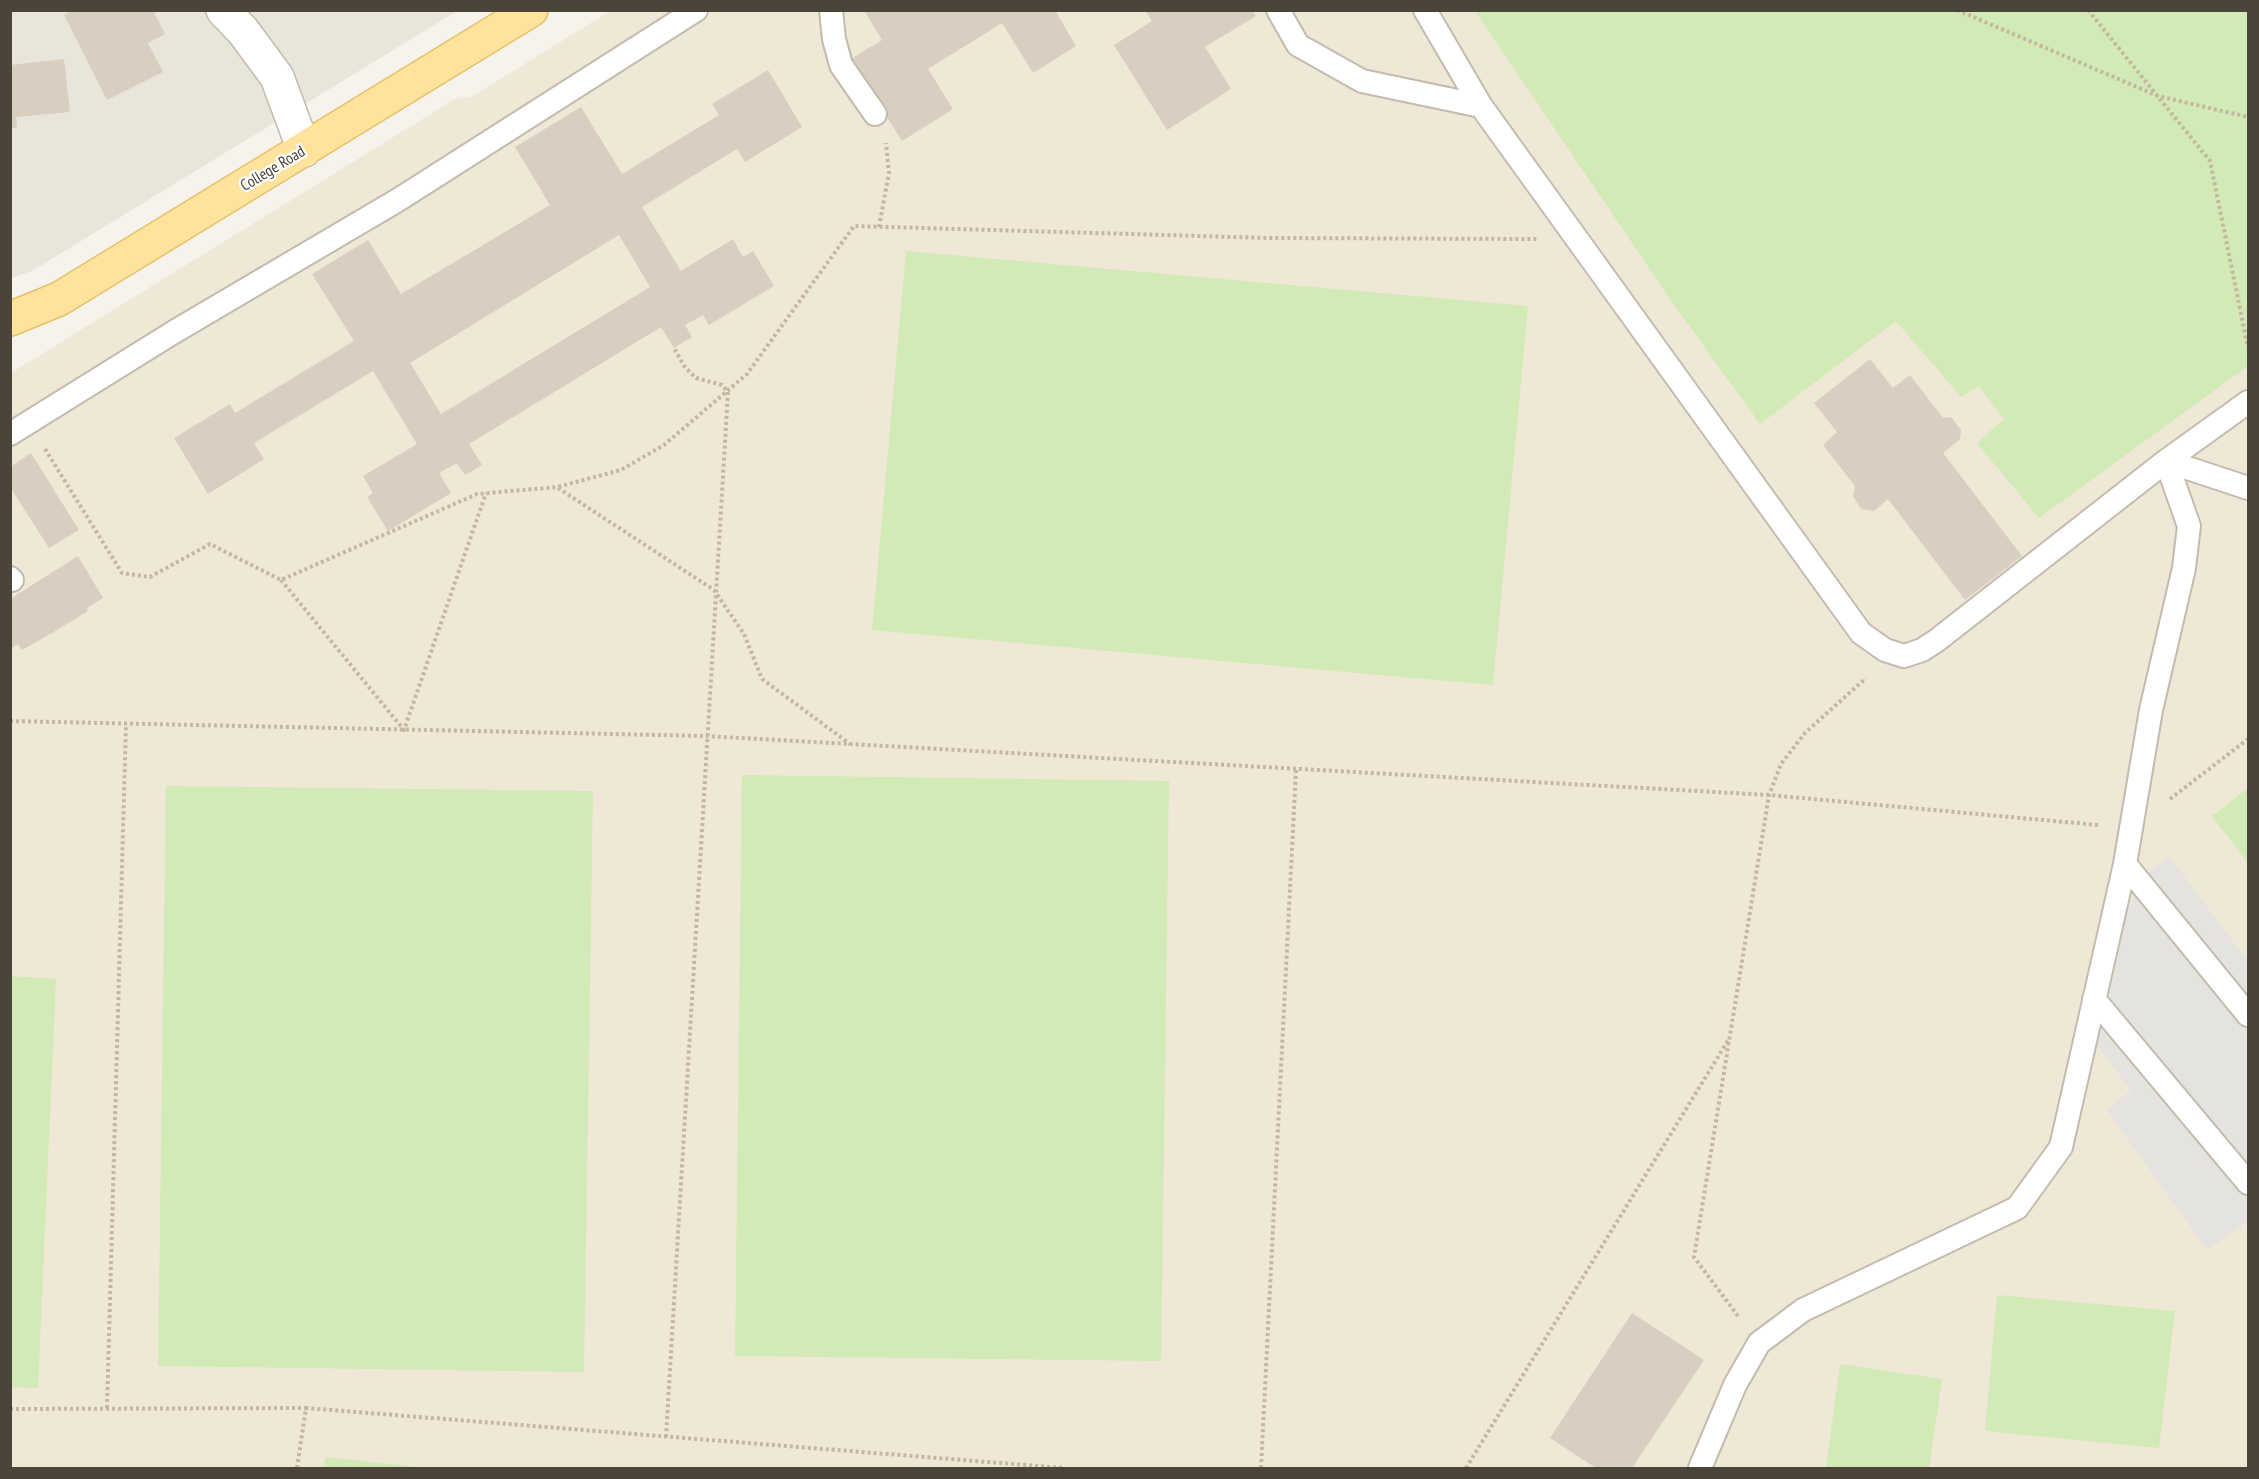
<!DOCTYPE html>
<html>
<head>
<meta charset="utf-8">
<style>
  body { margin:0 }
  #map { position:relative; width:2259px; height:1479px; overflow:hidden; background:#f6f3ec; font-family:"PT Sans Narrow",sans-serif }
  canvas { display:block }
  .frame { position:absolute; inset:0; border:12px solid #4b4439; pointer-events:none }
</style>
</head>
<body>
<div id="map">
<canvas width="2259" height="1479"></canvas>
<div class="frame"></div>
</div>
<script>
const ctx = document.querySelector('canvas').getContext('2d');
ctx.lineJoin = 'round';
function paint(path, color) {
  ctx.fillStyle = color;
  ctx.fill(path, 'evenodd');
}
function shape(rows) {
  const path = new Path2D();
  for (const r of rows) {
    path.moveTo(r[0], r[1]);
    for (let i = 2; i < r.length; i += 2) path.lineTo(r[i], r[i + 1]);
  }
  return path;
}
function trace(path, color, width, dash) {
  ctx.strokeStyle = color;
  ctx.lineWidth = width;
  ctx.lineCap = dash ? 'butt' : 'round';
  ctx.setLineDash(dash || []);
  ctx.stroke(path);
}
function drawText(font, color, halo, rows, align = 'center') {
  ctx.font = font + ' "PT Sans Narrow",sans-serif';
  ctx.lineWidth = 4.5;
  ctx.setLineDash([]);
  ctx.textBaseline = 'middle';
  ctx.strokeStyle = halo;
  ctx.fillStyle = color;
  for (const [text, x, y, turn = 0] of rows) {
    ctx.save();
    ctx.translate(x, y);
    ctx.rotate((+turn || 0) * Math.PI / 180);
    ctx.textAlign = isNaN(turn) ? turn : align;
    if (halo) ctx.strokeText(text, 0, 0);
    ctx.fillText(text, 0, 0);
    ctx.restore();
  }
}
paint(shape([
  [10,11,457,11,32,271,11,278]
]), '#eae5da');
paint(shape([
  [610,11,2248,11,2248,1468,11,1468,11,373,455,99,473,96]
]), '#efe8d6');
paint(shape([
  [1475,11,2248,11,2248,366,2039,518,1977,443,2004,419,1979,386,1961,397,1896,321,1760,424,1672,302],
  [906,251,1528,306,1493,685,872,630],
  [742,775,1169,781,1161,1361,735,1356],
  [166,786,593,791,584,1372,158,1366],
  [2248,788,2248,863,2212,816],
  [11,976,56,979,38,1388,11,1387],
  [1997,1295,2175,1311,2159,1448,1985,1431],
  [1840,1364,1942,1379,1929,1468,1826,1468],
  [325,1457,427,1468,324,1468]
]), '#d2eab5');
paint(shape([
  [2170,857,2248,962,2248,1221,2207,1250,2107,1110,2131,1090,2097,1046,2118,930,2145,875]
]), '#e5e3e0');
paint(shape([
  [73,10,153,10,165,34,148,43,163,72,107,100,64,15],
  [864,10,1055,10,1076,46,1033,73,1002,23,928,69,953,109,902,141,851,59,882,40],
  [1145,10,1252,10,1256,16,1205,47,1231,89,1167,130,1114,45,1152,21],
  [64,59,70,112,16,117,17,128,10,128,10,65],
  [768,70,802,127,745,162,737,149,642,207,681,271,733,239,743,257,753,251,774,286,709,325,703,315,685,325,692,337,674,348,661,327,469,444,482,465,465,475,457,463,439,473,451,493,388,531,367,497,373,493,363,476,417,444,373,371,254,443,264,459,208,494,174,438,230,404,235,413,354,341,312,274,368,240,401,294,550,205,515,147,581,107,622,174,719,115,712,104],
  [619,235,650,287,441,414,410,363],
  [1870,359,1893,388,1910,375,1943,418,1951,417,1961,430,1960,439,1943,453,2022,556,1965,600,1888,499,1874,511,1861,509,1853,496,1855,486,1823,445,1837,432,1814,403],
  [31,453,79,530,49,548,10,487,10,467],
  [78,556,103,598,87,608,88,611,52,633,22,650,18,644,10,649,10,599],
  [1632,1313,1704,1360,1632,1468,1596,1468,1550,1438]
]), '#d8cfc1');
const lane = shape([
  [831,10,834,39,841,65,875,114],
  [1278,10,1298,45,1362,81,1481,106,1861,633,1885,650,1904,656,1922,650,1936,641,2166,461,2248,402],
  [1425,10,1481,106],
  [10,434,174,332,398,200,696,10],
  [2166,461,2248,488],
  [10,578,12,580],
  [2125,864,2248,1015],
  [2094,999,2248,1183],
  [1700,1468,1735,1385,1759,1343,1803,1310,2017,1208,2061,1147,2125,864,2151,710,2184,568,2189,526,2166,461]
]);
const street = shape([
  [223,10,243,31,277,77,304,150]
]);
const primary = shape([
  [10,319,59,299,531,10]
]);
trace(lane, '#c2bbae', 26);
trace(street, '#c2bbae', 36);
trace(primary, '#e6c16a', 36);
trace(shape([
  [1957,10,2158,96,2248,117],
  [2088,10,2210,161,2248,348],
  [879,227,889,173,886,143],
  [45,449,122,573,150,577,210,544,281,580,477,494,557,487,621,470,664,445,747,374,854,226,1268,238,1538,239],
  [558,488,714,590,744,634,762,679,850,744],
  [281,580,404,730,486,493],
  [10,721,705,736,1769,795,2098,825],
  [2170,799,2248,739],
  [1738,1316,1694,1257,1769,795,1781,764,1805,733,1866,678],
  [107,1408,126,724],
  [10,1409,306,1408],
  [666,1437,728,392,722,385,696,378,684,366,674,348],
  [297,1468,306,1408,1064,1468],
  [1261,1468,1296,769],
  [1466,1468,1729,1039]
]), '#c4b79f', 4, [3, 3]);
trace(lane, '#fff', 22);
trace(street, '#fff', 33);
trace(primary, '#ffe39c', 33);
drawText('16px', '#4b4439', '#fff', [
  ["College Road",273,169,-31]
]);
</script>
</body>
</html>
